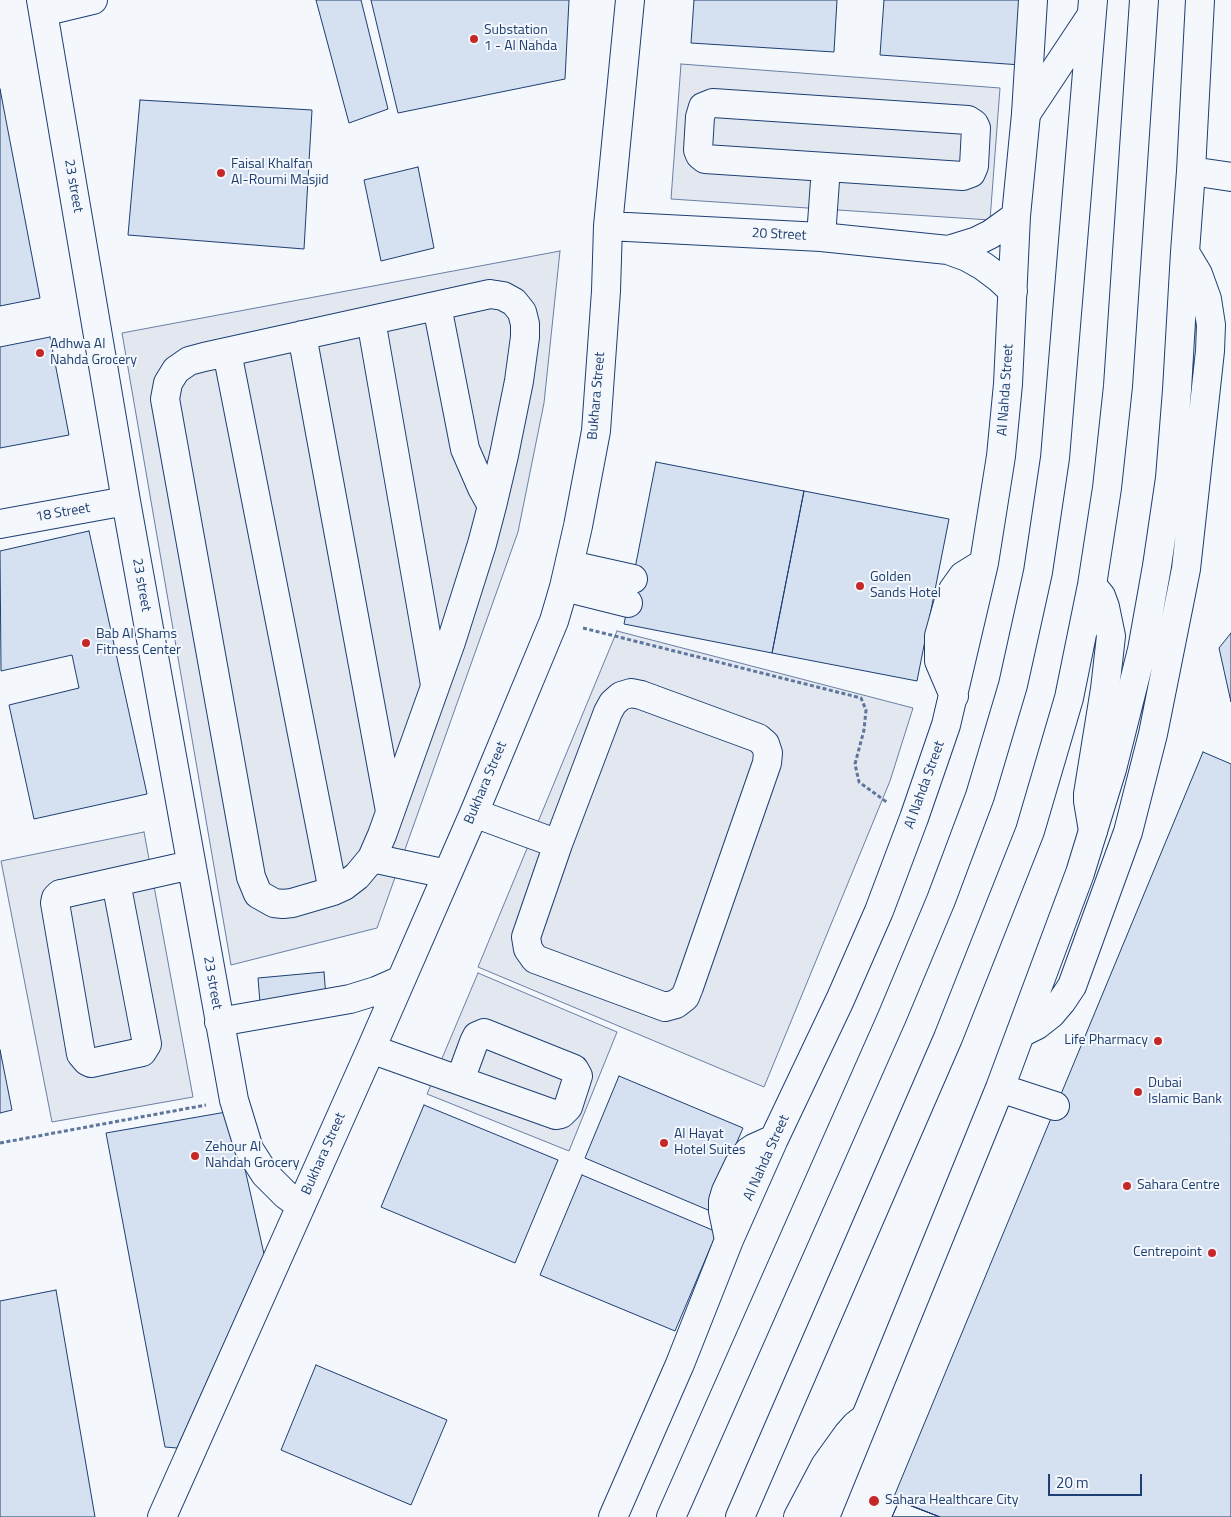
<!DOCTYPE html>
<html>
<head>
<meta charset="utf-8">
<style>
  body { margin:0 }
  #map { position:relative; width:1231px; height:1517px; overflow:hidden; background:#f4f7fb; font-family:"Titillium Web",sans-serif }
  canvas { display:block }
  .scale { position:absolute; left:1048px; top:1474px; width:94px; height:22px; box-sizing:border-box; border:2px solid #1d3f73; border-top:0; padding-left:6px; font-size:15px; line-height:18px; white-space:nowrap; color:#1d3f73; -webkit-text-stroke:4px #f4f7fb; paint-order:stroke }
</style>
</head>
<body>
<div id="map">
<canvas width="1231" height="1517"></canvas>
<div class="scale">20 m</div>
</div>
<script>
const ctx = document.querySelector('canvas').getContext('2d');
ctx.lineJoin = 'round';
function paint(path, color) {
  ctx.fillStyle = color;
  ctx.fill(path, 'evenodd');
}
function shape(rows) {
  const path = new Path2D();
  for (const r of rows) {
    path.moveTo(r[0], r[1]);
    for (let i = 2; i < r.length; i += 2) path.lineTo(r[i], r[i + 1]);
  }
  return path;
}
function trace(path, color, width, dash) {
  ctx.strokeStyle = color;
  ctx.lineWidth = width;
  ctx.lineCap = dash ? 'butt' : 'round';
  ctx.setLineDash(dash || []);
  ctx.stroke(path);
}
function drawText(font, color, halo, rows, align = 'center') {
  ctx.font = font + ' "Titillium Web",sans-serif';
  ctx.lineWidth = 4;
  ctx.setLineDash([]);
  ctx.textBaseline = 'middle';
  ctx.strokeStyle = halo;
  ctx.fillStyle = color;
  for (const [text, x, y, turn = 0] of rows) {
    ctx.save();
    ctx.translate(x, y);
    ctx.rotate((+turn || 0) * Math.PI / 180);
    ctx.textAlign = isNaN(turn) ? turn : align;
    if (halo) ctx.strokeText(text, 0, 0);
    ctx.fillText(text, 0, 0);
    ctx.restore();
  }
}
const parking = shape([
  [681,64,1000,88,990,220,671,199,681,64],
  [560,251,544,403,518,532,377,928,231,965,122,333,560,251],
  [617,631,913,708,890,781,764,1087,478,967,617,631],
  [144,832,193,1097,52,1122,1,861,144,832],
  [478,973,617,1032,569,1151,427,1094,478,973]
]);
paint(parking, '#e3e8f0');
trace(parking, '#687fa3', 1);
const building = shape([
  [316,0,361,0,388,109,349,123,316,0],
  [371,0,569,0,565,79,398,113,371,0],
  [694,0,837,0,834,52,691,43,694,0],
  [884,0,1026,0,1021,65,880,55,884,0],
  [0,89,40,298,0,306,0,89],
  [140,100,312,110,304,249,128,235,140,100],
  [418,167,434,248,381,261,364,180,418,167],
  [50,337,69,435,0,448,0,347,50,337],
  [656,462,804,491,772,653,624,624,656,462],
  [804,491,949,519,917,681,772,653,804,491],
  [89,531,147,794,34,819,9,705,79,688,72,655,1,671,0,551,89,531],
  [1231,633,1231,702,1219,648,1231,633],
  [1203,752,1231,764,1231,1517,940,1517,893,1499,1203,752],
  [324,972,326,997,260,1003,258,978,324,972],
  [0,1050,12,1110,0,1113,0,1050],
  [619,1076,743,1128,708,1210,585,1158,619,1076],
  [424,1105,558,1160,515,1263,381,1207,424,1105],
  [232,1111,264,1254,177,1448,165,1447,106,1133,232,1111],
  [582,1175,717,1232,675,1331,540,1275,582,1175],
  [56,1290,95,1517,0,1517,0,1301,56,1290],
  [316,1365,447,1420,411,1505,281,1450,316,1365],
  [899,1501,940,1517,892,1517,899,1501],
  [899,1501,940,1517,892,1517,899,1501]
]);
paint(building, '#d5e0f0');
trace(building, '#1d3f73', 1);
const minor = shape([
  [41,0,126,501,234,1100,249,1149,265,1174,286,1195,301,1206],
  [43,12,93,0],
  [713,103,968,120,974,124,976,128,974,166,971,173,963,176,705,159,700,155,698,150,700,117,703,107,713,103],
  [1191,171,1231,177],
  [608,226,821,237,948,250,967,257,983,266,999,278,1013,291],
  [821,237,826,167],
  [948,250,977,241,991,234,1016,216],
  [490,294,503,296,514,302,522,312,525,324,525,337,519,381,504,455,492,506,482,544,451,642,382,835,372,858,357,876,344,886,333,891,292,903,283,904,274,903,258,894,251,877,165,399,168,383,176,370,189,361,204,357,490,294],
  [437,306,465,449,482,488,492,506],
  [371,320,435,685],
  [302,335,390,811],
  [227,352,333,891],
  [0,524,126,501],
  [570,565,633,579],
  [564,587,628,603],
  [631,693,641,695,758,738,765,744,768,753,767,763,689,987,685,997,676,1004,665,1007,535,959,528,949,526,937,558,844,608,712,613,703,621,696,631,693],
  [954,696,939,661,939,636,949,600,953,590,963,576,984,563],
  [474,813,558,844],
  [372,858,447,874],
  [116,882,147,1044,142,1052,91,1063,87,1061,81,1054,55,903,56,898,60,894,66,893,191,865],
  [219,1022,350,999,376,991,401,980],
  [1021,1033,1037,1025,1051,1014,1062,1001,1072,986,1128,832,1153,734,1186,569,1210,351,1211,325,1207,299,1198,274,1186,254],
  [371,1049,556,1115,561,1114,568,1107,578,1076,574,1069,484,1033,477,1036,474,1042,460,1080],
  [1000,1088,1055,1106],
  [729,1240,723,1211,723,1201,726,1191,739,1164,748,1152,754,1148,774,1139],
  [162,1517,371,1049,474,813,554,621,564,587,578,526,596,431,606,291,608,226,630,0],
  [613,1517,680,1364,729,1240,774,1139,840,1000,879,911,914,818,946,725,984,563,1001,456,1008,384,1016,216,1026,114,1033,0],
  [825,1517,1000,1088,1080,873,1112,769,1142,650,1157,566,1170,478,1177,390,1185,252,1191,171,1200,0]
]);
const major = shape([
  [1026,114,1091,16],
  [1092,585,1101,596,1105,607,1111,636,1105,689,1088,794,1088,801,1093,831],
  [671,1517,892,1017,941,900,980,796,1013,685,1038,572,1055,458,1093,0],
  [740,1517,948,1038,1030,831,1069,698,1092,585,1107,488,1118,386,1144,0],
  [798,1517,825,1466,848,1434,856,1425,865,1418]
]);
trace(minor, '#1d3f73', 30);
trace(major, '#1d3f73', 30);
trace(shape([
  [583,628,861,698,866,710,864,730,855,764,859,782,888,803],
  [0,1143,206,1105]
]), '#5e769c', 3, [4, 2.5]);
trace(minor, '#f4f7fb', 28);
trace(major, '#f4f7fb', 28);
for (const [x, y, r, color] of [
  [474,39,5,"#c62828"],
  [221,173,5,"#c62828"],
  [40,353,5,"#c62828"],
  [860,586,5,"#c62828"],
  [86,643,5,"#c62828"],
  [1158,1041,5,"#c62828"],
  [1138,1092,5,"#c62828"],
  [664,1143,5,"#c62828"],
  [195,1156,5,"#c62828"],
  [1127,1186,5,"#c62828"],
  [1212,1253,5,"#c62828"],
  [874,1501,6,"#c62828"]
]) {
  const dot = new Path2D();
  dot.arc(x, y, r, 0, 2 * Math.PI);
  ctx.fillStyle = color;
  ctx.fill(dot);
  trace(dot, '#f4f7fb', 2);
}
drawText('14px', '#1d3f73', '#f4f7fb', [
  ["Substation",484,31],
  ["1 - Al Nahda",484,47],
  ["Faisal Khalfan",231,165],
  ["Al-Roumi Masjid",231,181],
  ["Adhwa Al",50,345],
  ["Nahda Grocery",50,361],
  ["Golden",870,578],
  ["Sands Hotel",870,594],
  ["Bab Al Shams",96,635],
  ["Fitness Center",96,651],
  ["Life Pharmacy",1148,1041,"right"],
  ["Dubai",1148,1084],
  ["Islamic Bank",1148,1100],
  ["Al Hayat",674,1135],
  ["Hotel Suites",674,1151],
  ["Zehour Al",205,1148],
  ["Nahdah Grocery",205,1164],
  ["Sahara Centre",1137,1186],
  ["Centrepoint",1202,1253,"right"],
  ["Sahara Healthcare City",885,1501]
], 'left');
drawText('14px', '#1d3f73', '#f4f7fb', [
  ["23 street",73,186,80],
  ["20 Street",779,235,3],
  ["Al Nahda Street",1006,390,-86],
  ["Bukhara Street",597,396,-85],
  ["18 Street",63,513,-10],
  ["23 street",141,585,80],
  ["Bukhara Street",486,783,-67],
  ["Al Nahda Street",925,785,-70],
  ["23 street",212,983,80],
  ["Bukhara Street",324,1154,-66],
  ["Al Nahda Street",767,1158,-66]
]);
</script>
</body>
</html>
